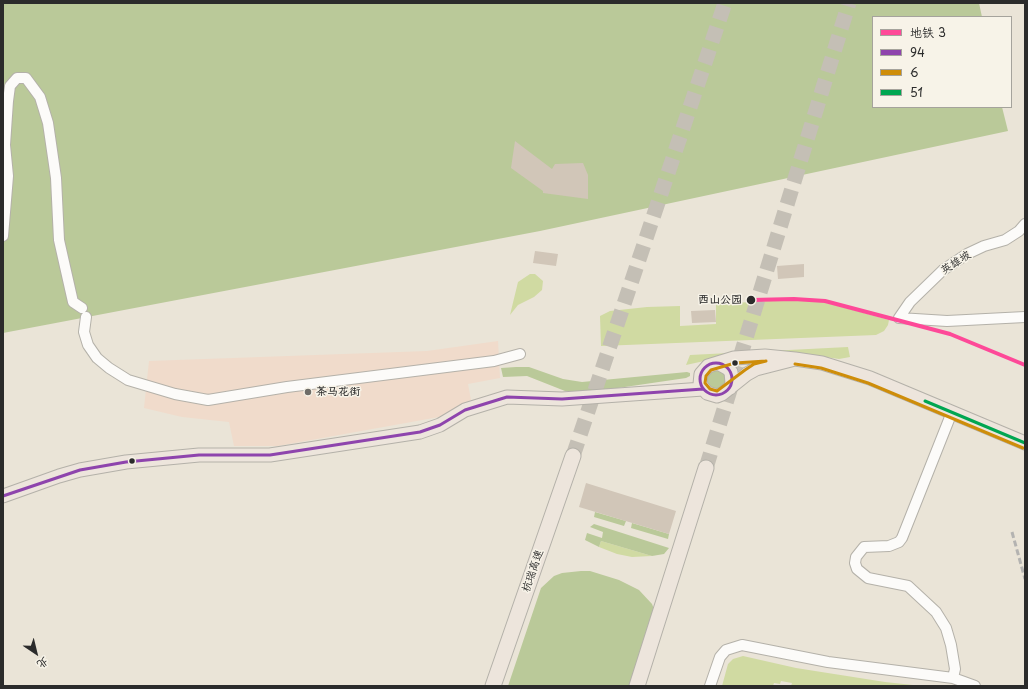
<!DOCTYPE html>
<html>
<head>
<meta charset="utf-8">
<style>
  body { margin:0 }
  #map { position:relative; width:1028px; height:689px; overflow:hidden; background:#eae4d7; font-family:"Playpen Sans","LXGW WenKai TC",sans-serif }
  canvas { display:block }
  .frame { position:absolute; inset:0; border:4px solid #2b2b2b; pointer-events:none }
  .legend { position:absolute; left:872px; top:16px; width:140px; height:92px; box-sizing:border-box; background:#f7f3e8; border:1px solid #a5a39c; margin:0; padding:5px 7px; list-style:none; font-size:12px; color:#2b2b2b }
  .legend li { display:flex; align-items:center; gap:8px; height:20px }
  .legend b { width:20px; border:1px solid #a5a39c }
  .north { position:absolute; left:16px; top:633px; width:40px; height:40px; -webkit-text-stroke:3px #f7f3e8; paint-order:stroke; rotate:145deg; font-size:11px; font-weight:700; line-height:16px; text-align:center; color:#2b2b2b }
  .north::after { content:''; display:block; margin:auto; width:14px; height:18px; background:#2b2b2b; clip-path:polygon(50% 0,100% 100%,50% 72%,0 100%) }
</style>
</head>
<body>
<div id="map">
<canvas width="1028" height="689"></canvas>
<div class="frame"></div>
<ul class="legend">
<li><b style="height:5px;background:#fe4998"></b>地铁 3</li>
<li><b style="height:5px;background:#8e44ad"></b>94</li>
<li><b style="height:5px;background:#ce8d09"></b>6</li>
<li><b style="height:5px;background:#00a651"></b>51</li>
</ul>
<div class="north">北</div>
</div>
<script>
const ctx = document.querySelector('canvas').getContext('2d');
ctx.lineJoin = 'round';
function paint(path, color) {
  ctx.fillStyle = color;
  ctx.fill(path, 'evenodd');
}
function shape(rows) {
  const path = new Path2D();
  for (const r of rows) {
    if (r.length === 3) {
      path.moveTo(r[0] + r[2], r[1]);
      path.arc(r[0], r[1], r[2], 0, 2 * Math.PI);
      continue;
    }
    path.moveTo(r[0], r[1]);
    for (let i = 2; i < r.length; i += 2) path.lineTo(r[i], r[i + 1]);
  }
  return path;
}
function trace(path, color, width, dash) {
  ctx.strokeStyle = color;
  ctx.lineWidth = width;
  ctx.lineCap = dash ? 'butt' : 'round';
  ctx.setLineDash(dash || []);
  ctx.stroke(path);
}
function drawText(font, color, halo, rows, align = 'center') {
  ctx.font = font + ' "Playpen Sans","LXGW WenKai TC",sans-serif';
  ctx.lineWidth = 3;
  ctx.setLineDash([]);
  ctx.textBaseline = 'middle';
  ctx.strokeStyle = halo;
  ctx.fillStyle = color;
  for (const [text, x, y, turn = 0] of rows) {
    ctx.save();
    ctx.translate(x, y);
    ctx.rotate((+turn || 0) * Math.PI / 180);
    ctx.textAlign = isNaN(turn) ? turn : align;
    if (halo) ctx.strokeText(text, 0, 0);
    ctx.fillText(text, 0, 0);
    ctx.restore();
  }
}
paint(shape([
  [498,341,500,378,468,384,471,400,439,417,278,446,234,446,229,422,182,417,144,408,149,361,427,351]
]), '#f0dbcb');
paint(shape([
  [530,274,535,274,543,281,542,290,534,297,518,305,510,315,518,282],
  [769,301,815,301,831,304,889,320,888,325,884,331,876,335,601,346,600,316,610,311,647,307,680,306,680,326,716,324,716,304],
  [848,347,850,357,839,359,791,352,736,354,686,365,690,355],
  [601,541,652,556,632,557,617,554,599,547],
  [743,656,796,668,885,682,922,686,791,686,792,683,781,681,780,684,774,683,773,686,722,686,728,664,733,659]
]), '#d0daa2');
paint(shape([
  [3,3,979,3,982,17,873,17,873,107,1002,107,1008,131,540,231,3,333],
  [516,367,529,367,563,379,582,382,687,372,690,373,690,376,686,378,618,388,590,391,565,391,527,376,503,377,501,368],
  [712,369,723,370,727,379,723,388,713,390,705,382,706,375],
  [595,512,626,521,624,526,594,517],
  [632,523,669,534,668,539,631,528],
  [594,524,669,548,664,554,652,556,601,541,599,547,585,540,587,533,602,538,603,532,590,527],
  [581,571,590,571,619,580,639,590,652,604,654,609,632,686,508,686,541,588,554,576,562,573]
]), '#bac999');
paint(shape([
  [515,141,552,169,555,164,583,163,588,175,588,199,543,193,543,191,511,168],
  [535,251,558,254,556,266,533,263],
  [804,264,804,277,778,279,777,266],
  [715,310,716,322,692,323,691,311],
  [586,483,676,511,669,534,579,507]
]), '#d1c6b8');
trace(shape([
  [573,456,725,3],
  [706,468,849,3]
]), '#c4bfb5', 15, [15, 8]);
const minor = shape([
  [3,236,8,176,5,145,8,101,10,86,17,78,26,78,40,97,48,123,56,178,59,240,73,302,82,308],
  [86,317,84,332,88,345,97,358,109,368,128,380,175,394,208,400,287,387,494,361,520,354],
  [899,318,910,302,943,270,967,254,984,246,1005,240,1019,231,1025,224],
  [899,318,947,321,1025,317],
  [952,412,902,538,899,542,889,546,864,547,856,557,855,563,857,569,868,578,908,586,936,612,946,628,951,645,955,669,953,678],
  [710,686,720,657,726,650,742,645,828,662,953,678,975,686]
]);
const major = shape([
  [795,359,756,369,747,374,722,394,717,396,707,393,700,384,701,374,708,366,734,358,765,356,795,359,822,363,870,378,1025,443],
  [718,363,727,368,731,372,732,383,730,388],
  [3,496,59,476,80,470,126,462,199,455,270,455,420,432,440,425,465,410,507,397,562,399,703,389]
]);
const highway = shape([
  [493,686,573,456],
  [637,686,706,468]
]);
trace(minor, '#b4b1a9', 12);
trace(major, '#b4b1a9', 15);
trace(highway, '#b4b1a9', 17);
trace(minor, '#fcfbf9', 10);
trace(major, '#ede5dc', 13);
trace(highway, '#ede5dc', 15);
trace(shape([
  [1012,532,1025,579]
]), '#b4b3b1', 3, [6, 3]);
trace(shape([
  [716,379,16],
  [3,496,80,470,126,462,199,455,270,455,420,432,440,425,465,410,507,397,562,399,703,389]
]), '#8e44ad', 3);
trace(shape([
  [766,361,754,364,745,370,717,391,710,389,705,383,706,376,711,370,735,363,766,361],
  [795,364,821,368,868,383,1023,448]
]), '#ce8d09', 3);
trace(shape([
  [925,401,1025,443]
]), '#00a651', 3);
trace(shape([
  [751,300,794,299,825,301,950,334,1025,365]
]), '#fe4998', 4);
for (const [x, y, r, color] of [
  [751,300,5,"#2b2b2b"],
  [735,363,3.5,"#2b2b2b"],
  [308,392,4,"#6e6c67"],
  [132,461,3.5,"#2b2b2b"]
]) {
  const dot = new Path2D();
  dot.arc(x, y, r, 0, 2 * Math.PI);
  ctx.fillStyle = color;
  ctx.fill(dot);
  trace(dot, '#f7f3e8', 1.5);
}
drawText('11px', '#2b2b2b', '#f7f3e8', [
  ["英雄坡",956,263,-33],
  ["杭瑞高速",533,571,-71]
]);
drawText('bold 11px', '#2b2b2b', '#f7f3e8', [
  ["西山公园",742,300]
], 'right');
drawText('bold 11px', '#2b2b2b', '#f7f3e8', [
  ["茶马花街",316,392]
], 'left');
</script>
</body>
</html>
